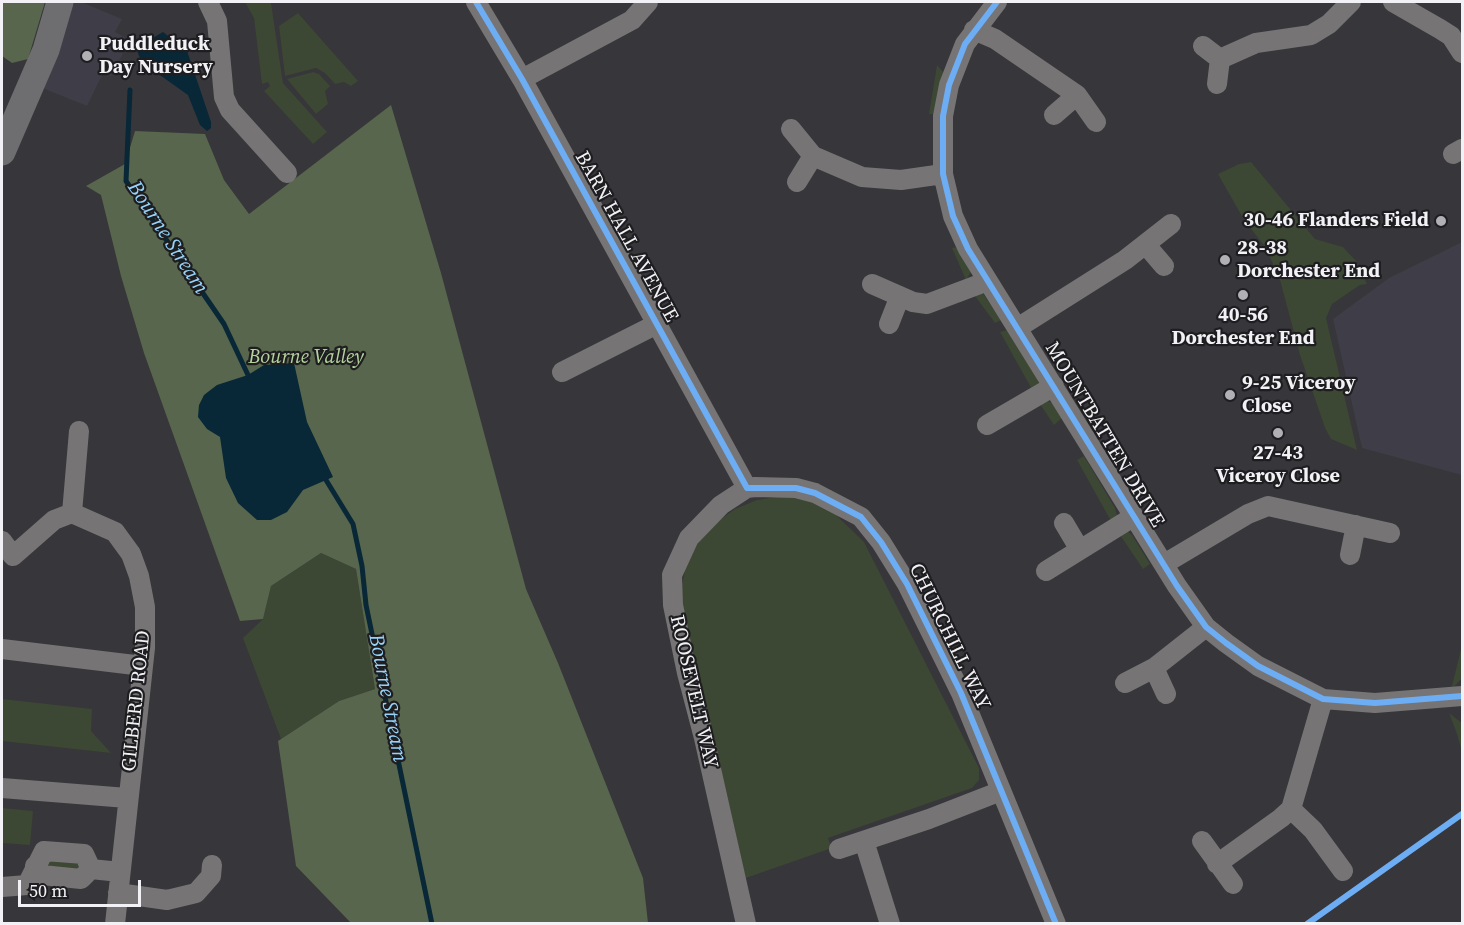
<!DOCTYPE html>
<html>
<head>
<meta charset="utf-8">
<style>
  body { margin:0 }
  #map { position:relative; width:1464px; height:925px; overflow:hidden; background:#37363a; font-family:"Source Serif 4",serif }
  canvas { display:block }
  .frame { position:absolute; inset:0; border:3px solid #f2f1f5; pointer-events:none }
  .scale { position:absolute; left:18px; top:880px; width:123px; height:27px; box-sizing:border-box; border:3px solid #f2f1f5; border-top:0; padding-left:8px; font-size:18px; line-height:21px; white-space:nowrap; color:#f2f1f5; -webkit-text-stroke:4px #1e1d20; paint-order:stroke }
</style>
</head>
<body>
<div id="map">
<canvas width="1464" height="925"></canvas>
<div class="frame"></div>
<div class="scale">50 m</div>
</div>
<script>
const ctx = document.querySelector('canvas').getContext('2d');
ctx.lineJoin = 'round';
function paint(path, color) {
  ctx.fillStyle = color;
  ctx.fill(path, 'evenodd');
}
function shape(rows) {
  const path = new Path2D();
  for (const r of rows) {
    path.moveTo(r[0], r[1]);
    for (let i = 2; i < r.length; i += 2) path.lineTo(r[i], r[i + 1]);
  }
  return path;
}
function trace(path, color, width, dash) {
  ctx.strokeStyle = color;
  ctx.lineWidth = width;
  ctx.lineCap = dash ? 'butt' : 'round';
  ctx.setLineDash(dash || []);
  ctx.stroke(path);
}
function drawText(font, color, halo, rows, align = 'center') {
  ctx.font = font + ' "Source Serif 4",serif';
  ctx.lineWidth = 4.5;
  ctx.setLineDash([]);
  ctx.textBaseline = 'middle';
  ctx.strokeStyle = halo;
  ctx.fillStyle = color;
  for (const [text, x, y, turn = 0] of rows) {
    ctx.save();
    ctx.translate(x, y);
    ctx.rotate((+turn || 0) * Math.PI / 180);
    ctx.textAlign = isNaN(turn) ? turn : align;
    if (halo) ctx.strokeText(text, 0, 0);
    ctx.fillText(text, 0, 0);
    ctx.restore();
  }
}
paint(shape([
  [68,2,81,2,122,19,115,32,130,40,111,76,103,73,87,106,40,87],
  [1462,242,1462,475,1362,448,1333,319,1389,278]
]), '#3f3d48');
paint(shape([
  [245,2,271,3,283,83,327,132,313,144,264,91,270,86,268,82,262,84,254,18],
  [298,13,358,81,351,86,344,82,335,84,325,73,316,68,285,76,279,26],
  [937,65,944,73,933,114,929,114],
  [313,72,319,74,330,86,325,91,328,104,316,114,287,79],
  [1251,162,1315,239,1343,247,1356,261,1367,284,1360,285,1332,304,1326,318,1357,450,1331,439,1325,428,1300,355,1280,280,1266,248,1244,220,1218,174,1239,164],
  [956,247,971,272,966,280,952,248],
  [972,292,982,292,1001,320,995,323],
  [1007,330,1039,381,1040,385,1034,393,1000,332],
  [1047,401,1053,403,1062,418,1054,425,1040,404],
  [1084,456,1115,508,1117,516,1111,521,1077,460],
  [789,495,827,506,864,542,979,768,979,780,972,788,828,838,832,848,743,879,683,616,681,592,685,569,696,545,714,524,735,509,757,500],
  [1127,531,1132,535,1150,564,1143,569,1118,532],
  [321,553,356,569,375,689,339,701,281,739,243,638,263,619,271,586],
  [1462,645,1462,678,1453,688,1452,686],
  [2,699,92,709,91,731,111,753,2,741],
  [1449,713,1462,723,1462,752,1457,734],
  [2,808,33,811,30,845,2,843],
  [80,858,84,869,47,871,44,861]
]), '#3c4734');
paint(shape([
  [2,2,45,2,28,59,12,63,2,56],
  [391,105,441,273,526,589,558,663,643,878,648,923,351,923,296,866,278,741,339,701,375,689,356,569,321,553,271,586,263,619,240,621,144,353,121,276,101,195,86,186,125,164,135,131,205,134,224,180,249,214]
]), '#57664c');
paint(shape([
  [163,32,187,51,211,122,211,128,207,131,200,125,188,95,143,63,139,56,137,50,141,45],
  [294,363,307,422,333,477,303,490,287,512,271,520,257,520,238,503,226,478,220,437,207,429,198,417,199,405,204,395,217,385,248,375,264,365]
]), '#082737');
trace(shape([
  [130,90,126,181,224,324,248,375],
  [326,480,353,524,362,566,366,605,432,924]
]), '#082737', 5);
trace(shape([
  [208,2,217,21,224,97,230,110,287,173],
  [476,2,522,79,747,488],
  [997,2,965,44,949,85,943,116,943,174,953,216,968,249,1177,586,1206,627,1226,643,1258,666,1323,699,1375,703,1462,696],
  [1393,2,1440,29,1451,36,1462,53],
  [974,30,995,39,1077,95,1096,122],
  [1203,46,1220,59],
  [522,79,632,20,648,2],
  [1217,84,1220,59,1256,43,1311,35,1329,24,1351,2],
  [1054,115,1077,95],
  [791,129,813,156,862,177,901,180,943,174],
  [1453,154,1462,149],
  [797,182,813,156],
  [1146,245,1164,266],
  [872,284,913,302,927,304,988,281],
  [889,324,900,296],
  [1019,327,1125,260,1171,224],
  [562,372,655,325],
  [987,425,1054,386],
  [72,513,79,431],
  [1064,523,1080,550],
  [2,541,13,556,54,520,72,513,115,532,131,554,139,576,145,607,145,648,115,924],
  [1350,555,1356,525],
  [1164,564,1248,514,1268,506,1390,533],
  [1046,571,1133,517],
  [2,649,143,666],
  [1154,668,1166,694],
  [1125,683,1154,668,1206,627],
  [2,788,127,798],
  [1291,809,1313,830,1343,871],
  [864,841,890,924],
  [1202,841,1233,884],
  [839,849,929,819,1001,791],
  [1217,864,1281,818,1291,809,1323,699],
  [35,866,42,875,81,879,91,869],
  [2,887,27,885,44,851,84,854,91,869,120,872],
  [118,893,167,900,196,893,211,876,212,865],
  [746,924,704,738,687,673,673,605,672,575,689,538,721,505,747,488,755,487,796,488,815,493,861,517,881,542,907,584,961,693,1056,924]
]), '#767475', 20);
trace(shape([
  [2,152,46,50,60,2]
]), '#6e6d6f', 27);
trace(shape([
  [476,2,522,79,747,488,796,488,815,493,861,517,881,542,907,584,961,693,1056,924],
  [997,2,965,44,949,85,943,116,943,174,953,216,968,249,1177,586,1206,627,1226,643,1258,666,1323,699,1375,703,1462,696],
  [1307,924,1462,814]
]), '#6dadf4', 6);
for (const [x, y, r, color] of [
  [87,56,6,"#b1b0b4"],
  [1441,221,6,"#b1b0b4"],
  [1225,260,6,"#b1b0b4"],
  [1243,295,6,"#b1b0b4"],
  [1230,395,6,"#b1b0b4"],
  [1278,433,6,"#b1b0b4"]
]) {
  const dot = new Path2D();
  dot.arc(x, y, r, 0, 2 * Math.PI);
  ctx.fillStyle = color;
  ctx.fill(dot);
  trace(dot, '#1e1d20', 2);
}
drawText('bold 20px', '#f2f1f5', '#1e1d20', [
  ["Puddleduck",99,45],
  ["Day Nursery",99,68],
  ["30-46 Flanders Field",1429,221,"right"],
  ["28-38",1237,249],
  ["Dorchester End",1237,272],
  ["40-56",1243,316,"center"],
  ["Dorchester End",1243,339,"center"],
  ["9-25 Viceroy",1242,384],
  ["Close",1242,407],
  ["27-43",1278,454,"center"],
  ["Viceroy Close",1278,477,"center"]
], 'left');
drawText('20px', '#f2f1f5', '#1e1d20', [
  ["BARN HALL AVENUE",626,237,61],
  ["MOUNTBATTEN DRIVE",1104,435,59],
  ["CHURCHILL WAY",949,637,64],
  ["ROOSEVELT WAY",693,692,77],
  ["GILBERD ROAD",137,701,-84]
]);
drawText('italic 20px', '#b4d39d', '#1e1d20', [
  ["Bourne Valley",306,358]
]);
drawText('italic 21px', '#97d3f8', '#1e1d20', [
  ["Bourne Stream",167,238,57],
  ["Bourne Stream",387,698,79]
]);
</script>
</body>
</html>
